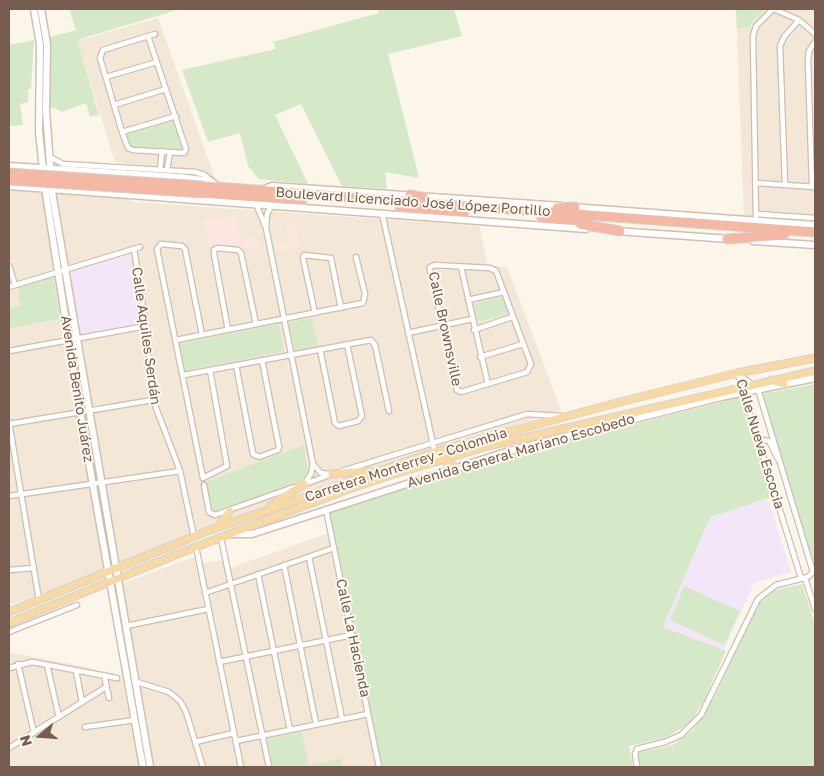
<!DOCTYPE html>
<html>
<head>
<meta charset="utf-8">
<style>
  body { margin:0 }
  #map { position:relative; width:824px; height:776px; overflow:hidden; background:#fcf5ea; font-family:"Golos Text",sans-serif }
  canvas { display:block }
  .frame { position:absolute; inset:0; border:10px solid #765c4e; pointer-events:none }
  .north { position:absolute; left:15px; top:711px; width:50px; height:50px; -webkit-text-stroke:4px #fef9f0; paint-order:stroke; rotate:252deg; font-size:14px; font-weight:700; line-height:20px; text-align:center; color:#765c4e }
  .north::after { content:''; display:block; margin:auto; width:18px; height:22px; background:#765c4e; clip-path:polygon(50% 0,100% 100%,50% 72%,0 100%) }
</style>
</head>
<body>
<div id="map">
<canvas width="824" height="776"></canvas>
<div class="frame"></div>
<div class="north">N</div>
</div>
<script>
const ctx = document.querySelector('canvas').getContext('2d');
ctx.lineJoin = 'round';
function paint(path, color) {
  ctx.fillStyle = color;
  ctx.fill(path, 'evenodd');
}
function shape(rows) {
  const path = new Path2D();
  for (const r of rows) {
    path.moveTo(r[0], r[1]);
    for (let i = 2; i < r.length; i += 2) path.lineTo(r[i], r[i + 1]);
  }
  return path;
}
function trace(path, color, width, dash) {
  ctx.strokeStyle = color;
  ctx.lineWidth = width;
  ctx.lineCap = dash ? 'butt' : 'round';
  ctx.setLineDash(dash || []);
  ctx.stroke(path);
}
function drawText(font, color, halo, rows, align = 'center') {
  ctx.font = font + ' "Golos Text",sans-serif';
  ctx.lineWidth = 4;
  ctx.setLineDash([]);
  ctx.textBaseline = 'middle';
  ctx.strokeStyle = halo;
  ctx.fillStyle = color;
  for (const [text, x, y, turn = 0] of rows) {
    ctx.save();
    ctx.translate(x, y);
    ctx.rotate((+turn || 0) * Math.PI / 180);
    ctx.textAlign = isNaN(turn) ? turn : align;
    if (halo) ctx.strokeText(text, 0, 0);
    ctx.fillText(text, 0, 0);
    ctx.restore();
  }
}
paint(shape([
  [736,9,815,9,815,225,744,219],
  [158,18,215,179,115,162,77,41],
  [9,189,122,195,133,202,479,226,488,266,507,267,561,410,194,536,116,568,9,605],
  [329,533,349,633,247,653,230,568],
  [194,557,238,767,154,767,121,584],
  [223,560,244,659,350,637,376,767,244,767,202,564],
  [9,652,86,667,122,679,139,767,9,767]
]), '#f3e7d8');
paint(shape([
  [237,215,241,235,246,239,259,240,259,249,208,244,204,218],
  [286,219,294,220,299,251,275,249,275,241,286,242,289,239]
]), '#fbe7de');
paint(shape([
  [129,254,142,325,78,336,69,273],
  [768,499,791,572,754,583,724,650,663,627,710,516]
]), '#f2e6f8');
paint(shape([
  [69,9,177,10,77,40,99,115,90,117,86,103,62,112,54,108,48,108,50,37,76,30],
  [377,9,454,9,462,36,388,54,419,178,385,172,387,189,342,186,301,104,275,115,308,184,259,179,248,166,240,133,208,142,182,70,276,49,273,42,379,13],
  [736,9,765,9,751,22,750,27,737,28],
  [34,40,31,89,28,89,28,102,20,104,23,125,9,126,9,45],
  [174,120,184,149,132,148,125,134],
  [53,277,60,319,9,328,9,308,20,306,18,288],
  [503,297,508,312,504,315,481,321,473,316,474,304],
  [312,318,318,346,294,350,289,322],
  [279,324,284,351,184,371,178,344],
  [815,384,815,575,762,394],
  [741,397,772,497,710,517,663,627,726,651,704,701,689,724,665,738,629,746,633,767,382,767,329,512,492,460],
  [304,445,308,473,303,480,213,513,206,482],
  [802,584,815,624,815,767,639,767,636,753,673,745,693,730,716,694,757,605,775,590],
  [684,586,740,611,724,645,670,620],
  [302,732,308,765,341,759,343,767,272,767,267,739]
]), '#d5e9c8');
const street = shape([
  [774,9,799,20,815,34],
  [148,36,186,149,184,153,133,150,128,148,122,132,100,58,103,50,155,34],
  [106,77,157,62],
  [114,105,166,89],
  [122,132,176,116],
  [50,157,63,164,195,172,205,175,211,181],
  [160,170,162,151],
  [167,170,170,152],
  [756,183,815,187],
  [785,185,780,46,784,37,799,20],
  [812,187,808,61,809,51,815,42],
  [256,204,266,228,313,464,311,474,305,483],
  [382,213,437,462],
  [756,214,815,218],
  [756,220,753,36,756,26,773,9],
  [266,227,267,214,272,205],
  [134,249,146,326,153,400,180,471,194,537],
  [435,265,490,268,496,271,531,364,527,372,461,392,457,390,430,270,430,267,435,265],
  [9,266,15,285],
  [461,267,488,384],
  [9,287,140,247],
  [468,300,504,292],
  [315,313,303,258,304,255,331,258,341,308],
  [228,330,214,254,214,250,217,248,238,250,241,253,256,324],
  [474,330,512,317],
  [408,333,472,319],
  [202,335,185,249,182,246,161,244,157,249,203,478,227,466,210,370],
  [176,340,363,303,365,294,356,257],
  [320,349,335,423,339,426,358,421,362,416,347,344],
  [9,351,146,326],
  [480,357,523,344],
  [236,365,253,454,259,457,278,450,279,447,262,360],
  [184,375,371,340,375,345,389,411],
  [738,375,801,578],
  [9,422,39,600],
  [9,424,153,400],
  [759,445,763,440,769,441,778,459],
  [313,464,321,473,329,474],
  [342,471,527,414,561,416],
  [204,485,209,512,215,515,294,487],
  [302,485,335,473],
  [9,496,180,471],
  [326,510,379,767],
  [221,538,269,767],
  [196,547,241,767],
  [309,557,342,719],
  [284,565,316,724],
  [9,570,34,568],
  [258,574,290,730],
  [805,578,815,609],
  [205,593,334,548],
  [126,626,208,609],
  [9,632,77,605],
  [219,662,352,635],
  [18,664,34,733],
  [47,665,59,717],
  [9,668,32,662,117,678],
  [76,671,82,702],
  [104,675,109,698],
  [134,681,169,692,180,701,186,712,203,767],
  [85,727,135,720],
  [236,741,368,714],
  [195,742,234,733],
  [9,748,106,687],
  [637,767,635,754,637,749,665,742,681,735,701,715,758,599,776,585,808,577,813,572,758,389,737,373]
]);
const secondary = shape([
  [34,9,40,45,39,132,45,188,80,412,143,767],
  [41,9,47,44,46,111,52,192,150,767],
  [9,166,179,177,211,181,218,187],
  [9,186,586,229],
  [262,190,272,186,562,206],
  [572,207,815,225],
  [616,231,730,239],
  [753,241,815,245],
  [231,534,252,534,509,451,721,397,815,378]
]);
const primary = shape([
  [771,380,784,384],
  [443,460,456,467],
  [332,474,368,471],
  [271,505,304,484],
  [217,528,230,511],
  [9,612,205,532,434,452,620,402,737,373,815,358],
  [9,623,185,551,346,490,391,475,488,446,815,371]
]);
const highway = shape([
  [203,186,815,232],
  [203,193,302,200],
  [410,195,425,198],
  [400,207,464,212],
  [557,208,575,207],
  [542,218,586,221],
  [580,224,620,231],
  [727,239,784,235]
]);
trace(street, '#cebdb0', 7);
trace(secondary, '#d3bfb0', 9);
trace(primary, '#d9d1cd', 9);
trace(highway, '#d9d1cd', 11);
trace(street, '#fff', 4.5);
trace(secondary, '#fff', 6);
trace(primary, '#f7d9a6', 7);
trace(highway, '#f3b9a4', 9);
const highwayBridge = shape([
  [9,173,203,186],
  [9,180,203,193]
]);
trace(highwayBridge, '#d9d1cd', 11, []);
trace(highwayBridge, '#f3b9a4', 9);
drawText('14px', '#765c4e', '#fef9f0', [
  ["Boulevard Licenciado José López Portillo",413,202,4],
  ["Calle Brownsville",445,329,78],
  ["Calle Aquiles Serdán",146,336,82],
  ["Avenida Benito Juárez",77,389,81],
  ["Calle Nueva Escocia",760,444,73],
  ["Avenida General Mariano Escobedo",521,451,-16],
  ["Carretera Monterrey - Colombia",406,465,-18],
  ["Calle La Hacienda",353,638,78]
]);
</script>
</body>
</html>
